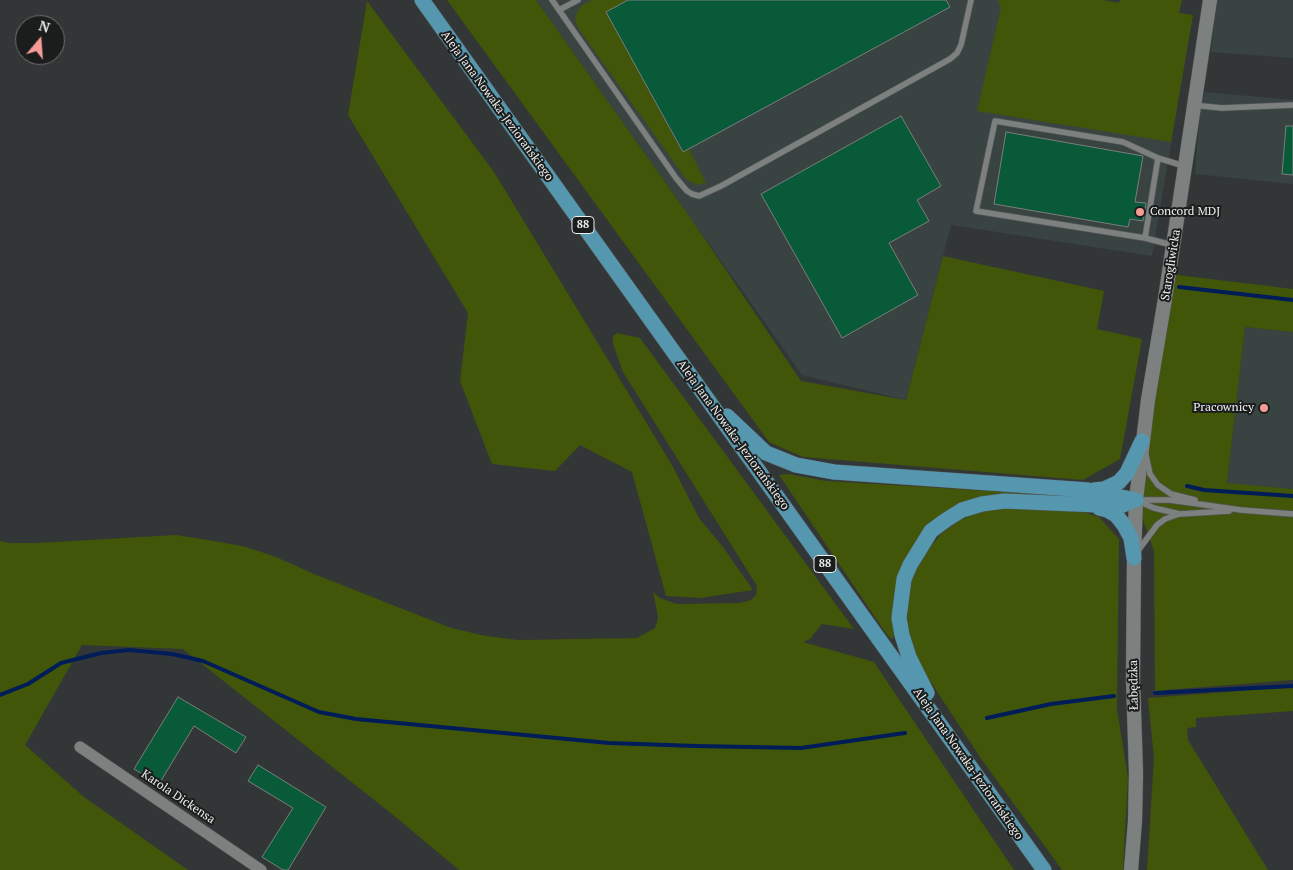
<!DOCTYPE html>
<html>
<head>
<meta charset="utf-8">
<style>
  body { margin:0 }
  #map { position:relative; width:1293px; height:870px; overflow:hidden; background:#323636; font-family:"PT Serif",serif }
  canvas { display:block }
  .north { position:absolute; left:15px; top:15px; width:50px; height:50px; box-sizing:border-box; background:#1b1d1d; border:1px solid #6f7171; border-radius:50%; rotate:18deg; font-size:14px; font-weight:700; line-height:20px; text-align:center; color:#edf0ef }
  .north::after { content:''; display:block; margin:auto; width:18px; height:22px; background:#f59c96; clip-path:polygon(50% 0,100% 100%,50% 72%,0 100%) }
</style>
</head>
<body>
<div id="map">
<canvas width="1293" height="870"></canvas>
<div class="north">N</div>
</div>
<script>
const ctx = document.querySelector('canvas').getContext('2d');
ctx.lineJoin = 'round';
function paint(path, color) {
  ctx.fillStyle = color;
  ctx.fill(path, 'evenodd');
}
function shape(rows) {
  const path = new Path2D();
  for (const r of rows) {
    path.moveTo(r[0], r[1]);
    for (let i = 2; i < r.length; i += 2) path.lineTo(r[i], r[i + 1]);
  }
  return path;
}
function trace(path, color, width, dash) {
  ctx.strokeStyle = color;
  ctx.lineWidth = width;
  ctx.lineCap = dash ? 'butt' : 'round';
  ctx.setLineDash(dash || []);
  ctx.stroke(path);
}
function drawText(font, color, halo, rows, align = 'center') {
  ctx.font = font + ' "PT Serif",serif';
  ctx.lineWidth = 4;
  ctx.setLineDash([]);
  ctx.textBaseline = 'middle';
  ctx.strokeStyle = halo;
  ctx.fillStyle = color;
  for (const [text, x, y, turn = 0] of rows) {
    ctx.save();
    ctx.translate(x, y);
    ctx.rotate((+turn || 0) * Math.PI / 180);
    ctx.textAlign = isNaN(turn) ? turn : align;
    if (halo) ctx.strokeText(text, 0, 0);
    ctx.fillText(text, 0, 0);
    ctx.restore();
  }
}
paint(shape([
  [536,0,1104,0,1193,15,1152,256,951,225,906,400,802,375],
  [1217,0,1293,0,1293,58,1211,52],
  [1205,92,1293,100,1293,184,1195,174,1200,110],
  [1245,327,1293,332,1293,489,1227,484]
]), '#384342');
paint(shape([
  [447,0,536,0,692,220,801,381,906,400,943,256,1104,291,1097,329,1142,339,1120,459,1083,480,803,457,769,442],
  [592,0,628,0,606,12,682,152,689,149,706,183,697,185,686,179,578,28,575,19,576,14,581,6],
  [998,0,1103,0,1119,3,1120,0,1182,0,1179,13,1193,15,1171,142,977,111,1001,8],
  [367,1,494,172,672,465,699,518,723,547,753,590,701,598,666,596,632,472,580,445,555,471,492,464,460,381,468,313,348,115],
  [1169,274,1293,289,1293,332,1245,327,1227,483,1293,489,1293,680,1165,690,1163,692,1155,693,1154,551,1136,500],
  [617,333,640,338,854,629,822,624,810,639,803,642,874,662,1014,870,459,870,392,814,183,649,82,645,25,745,84,797,188,870,0,870,0,541,9,543,37,543,176,535,220,542,246,547,276,557,314,574,451,628,486,636,518,640,637,638,655,628,657,622,658,616,653,592,660,598,677,604,740,603,751,600,756,595,757,586,623,372,613,344,613,336],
  [788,474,826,481,1108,498,1020,496,933,524,893,618,894,635,892,639,890,638,883,629,779,475],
  [1003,507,1074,509,1099,517,1119,539,1117,709,1128,778,1123,870,1062,870,982,760,922,669,907,631,908,596,913,575,922,557,941,534,960,520,974,514],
  [1293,687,1293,711,1196,718,1196,727,1187,728,1188,740,1268,870,1147,870,1154,758,1148,698]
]), '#415608');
trace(shape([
  [1179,287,1293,300],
  [1187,486,1204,490,1293,496],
  [1155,693,1293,686],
  [0,695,28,684,61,663,101,653,129,650,172,654,203,661,319,712,356,719,609,743,696,746,801,748,905,733],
  [987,718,1051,704,1114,696]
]), '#001c59', 4);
const building = shape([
  [628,0,946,0,950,7,683,152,606,12,628,0],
  [901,116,941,186,917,200,929,221,889,243,918,295,842,338,761,194,901,116],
  [1286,126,1293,126,1293,175,1282,174,1286,126],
  [1006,132,1143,156,1135,202,1146,203,1143,221,1130,219,1128,227,994,204,1006,132],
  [178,697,246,737,236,753,194,726,159,784,134,769,178,697],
  [258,765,326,807,288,870,283,870,262,857,293,808,248,781,258,765]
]);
paint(building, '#085a39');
trace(building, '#7b7e7c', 1);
const service = shape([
  [552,0,676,178,687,191,692,194,699,196,721,186,950,59,957,53,961,45,971,0],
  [559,10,578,0],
  [1202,106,1222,108,1293,105],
  [1145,238,976,211,995,121,1123,142,1158,158],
  [1172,245,1145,238,1158,158,1184,166],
  [1146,455,1150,474,1158,485,1171,494,1195,500],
  [1136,500,1170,500,1241,510,1293,514],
  [1138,501,1154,508,1180,514,1229,511],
  [1137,552,1157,525,1165,519,1179,514]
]);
const minor = shape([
  [80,747,261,870]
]);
const tertiary = shape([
  [1131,870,1135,821,1136,773,1133,679,1134,558,1136,500,1148,400,1165,299,1210,0]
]);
const primary = shape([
  [422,0,1044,870],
  [727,416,766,453,796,465,834,472,1088,490,1136,500],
  [1094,490,1104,489,1119,482,1127,473,1142,441],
  [1099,508,1107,510,1116,515,1124,525,1131,538,1134,558],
  [927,693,909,657,902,635,899,618,904,579,910,565,931,531,946,520,962,510,982,504,1004,501,1121,506,1130,502]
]);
trace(service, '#515454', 7);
trace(minor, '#515454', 12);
trace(tertiary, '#515454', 15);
trace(primary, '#515454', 16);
trace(service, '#7c807f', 5.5);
trace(minor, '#7c807f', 11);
trace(tertiary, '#7c807f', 14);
trace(primary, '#5597ae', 15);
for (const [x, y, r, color] of [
  [1140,212,5,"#f59c96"],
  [1264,408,5,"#f59c96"]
]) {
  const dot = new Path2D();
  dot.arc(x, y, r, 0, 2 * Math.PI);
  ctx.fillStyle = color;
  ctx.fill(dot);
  trace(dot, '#1b1d1d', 2);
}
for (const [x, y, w] of [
  [583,225,22],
  [825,564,22]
]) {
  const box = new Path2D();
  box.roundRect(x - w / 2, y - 8.5, w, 17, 4);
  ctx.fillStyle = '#1b1d1d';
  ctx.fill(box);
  trace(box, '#edf0ef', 1);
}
drawText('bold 11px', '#edf0ef', null, [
  ["88",583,225],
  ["88",825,564]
]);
drawText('12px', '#edf0ef', '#1b1d1d', [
  ["Aleja Jana Nowaka-Jeziorańskiego",497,106,54],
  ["Starogliwicka",1171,265,-81],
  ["Aleja Jana Nowaka-Jeziorańskiego",733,435,54],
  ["Łabędzka",1134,685,-91],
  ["Aleja Jana Nowaka-Jeziorańskiego",968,764,55],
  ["Karola Dickensa",178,797,34]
]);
drawText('12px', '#edf0ef', '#1b1d1d', [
  ["Concord MDJ",1150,212],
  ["Pracownicy",1254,408,"right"]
], 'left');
</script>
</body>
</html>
